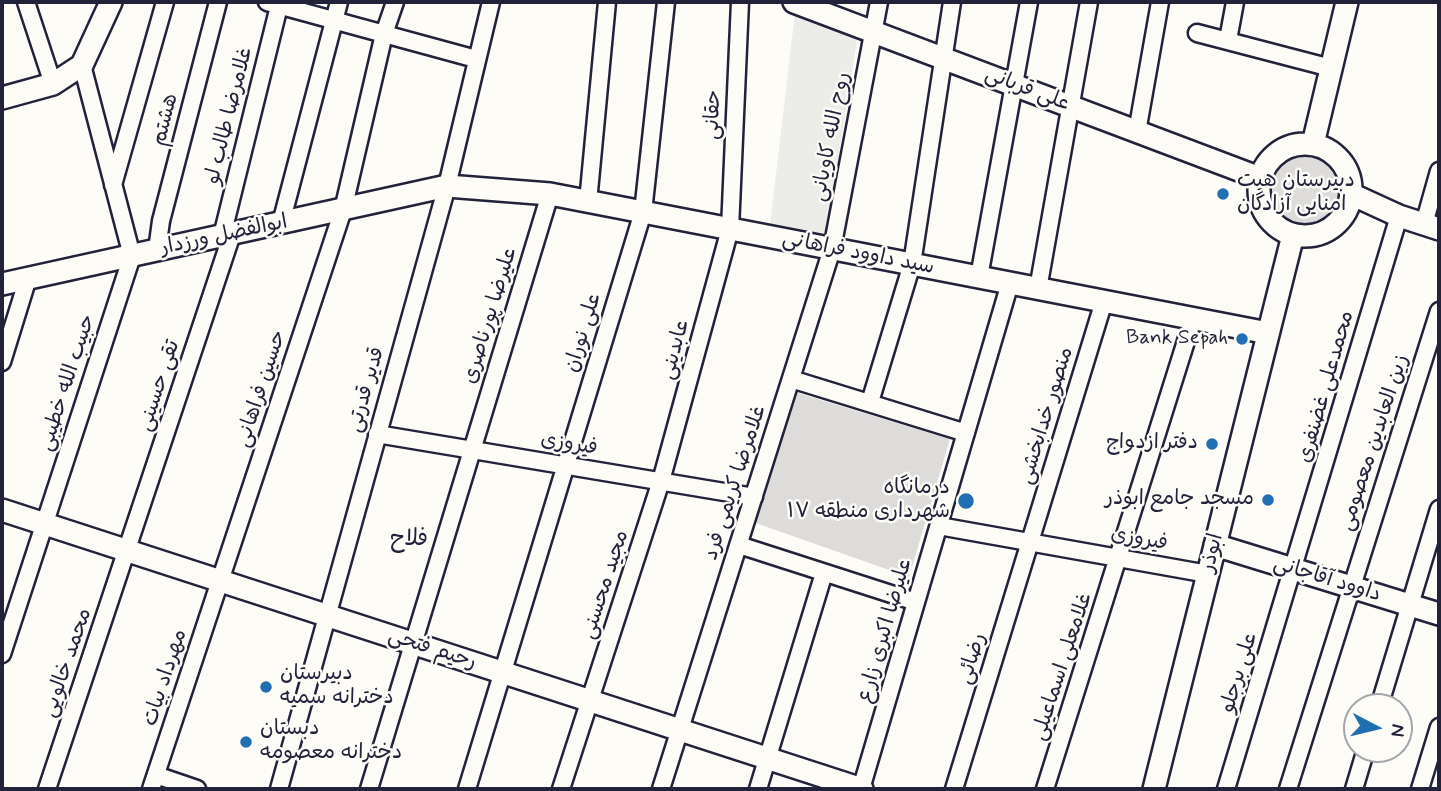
<!DOCTYPE html>
<html>
<head>
<meta charset="utf-8">
<style>
  body { margin:0 }
  #map { position:relative; width:1441px; height:791px; overflow:hidden; background:#fdfcf7; font-family:Mynerve,sans-serif }
  canvas { display:block }
  .frame { position:absolute; inset:0; border:4px solid #22223b; pointer-events:none }
  .north { position:absolute; left:1343px; top:693px; width:70px; height:70px; box-sizing:border-box; background:#fdfcf7; border:2px solid #a5a5ac; border-radius:50%; rotate:97deg; font-size:19px; font-weight:700; line-height:28px; text-align:center; color:#22223b }
  .north::after { content:''; display:block; margin:auto; width:24px; height:32px; background:#1f6fb2; clip-path:polygon(50% 0,100% 100%,50% 72%,0 100%) }
</style>
</head>
<body>
<div id="map">
<canvas width="1441" height="791"></canvas>
<div class="frame"></div>
<div class="north">N</div>
</div>
<script>
const ctx = document.querySelector('canvas').getContext('2d');
ctx.lineJoin = 'round';
function paint(path, color) {
  ctx.fillStyle = color;
  ctx.fill(path, 'evenodd');
}
function shape(rows) {
  const path = new Path2D();
  for (const r of rows) {
    if (r.length === 3) {
      path.moveTo(r[0] + r[2], r[1]);
      path.arc(r[0], r[1], r[2], 0, 2 * Math.PI);
      continue;
    }
    path.moveTo(r[0], r[1]);
    for (let i = 2; i < r.length; i += 2) path.lineTo(r[i], r[i + 1]);
  }
  return path;
}
function trace(path, color, width, dash) {
  ctx.strokeStyle = color;
  ctx.lineWidth = width;
  ctx.lineCap = dash ? 'butt' : 'round';
  ctx.setLineDash(dash || []);
  ctx.stroke(path);
}
function drawText(font, color, halo, rows, align = 'center') {
  ctx.font = font + ' Mynerve,"Playpen Sans Arabic",sans-serif';
  ctx.lineWidth = 5;
  ctx.setLineDash([]);
  ctx.textBaseline = 'middle';
  ctx.strokeStyle = halo;
  ctx.fillStyle = color;
  for (const [text, x, y, turn = 0] of rows) {
    ctx.save();
    ctx.translate(x, y);
    ctx.rotate((+turn || 0) * Math.PI / 180);
    ctx.textAlign = isNaN(turn) ? turn : align;
    if (halo) ctx.strokeText(text, 0, 0);
    ctx.fillText(text, 0, 0);
    ctx.restore();
  }
}
paint(shape([
  [796,4,859,28,825,239,770,226]
]), '#ecece9');
paint(shape([
  [1306,190,41],
  [791,391,950,439,909,577,750,521]
]), '#dddcdb');
const street = shape([
  [26,2,53,84],
  [267,2,476,59],
  [1197,33,1331,68],
  [1228,40,1235,2],
  [1137,132,1160,2],
  [113,185,165,2],
  [588,202,607,2],
  [281,223,339,2],
  [1424,224,1439,171],
  [222,236,280,2],
  [157,250,161,221,218,2],
  [979,277,1029,2],
  [1038,289,1089,2],
  [2,362,28,278],
  [791,379,966,433],
  [870,402,912,264,952,2],
  [377,434,754,497],
  [939,526,1208,574],
  [739,545,916,602],
  [2,654,132,256,82,65],
  [1379,707,1439,509],
  [156,775,197,789],
  [47,789,232,234],
  [151,789,343,210,384,34,395,2],
  [279,789,447,186,491,2],
  [369,789,550,194],
  [467,789,643,212,666,2],
  [561,789,661,481,730,229,740,2],
  [661,789,832,249,879,2],
  [758,789,824,573],
  [861,789,1010,283],
  [954,789,1104,301],
  [1045,789,1193,319],
  [1226,789,1399,216],
  [1288,789,1439,311],
  [1354,789,1366,749],
  [1420,789,1439,727]
]);
const secondary = shape([
  [794,2,1260,178],
  [2,98,53,84,82,65,111,2],
  [1305,190,46],
  [1313,144,1347,2],
  [1351,194,1399,216,1439,229],
  [2,284,447,186,550,194,1268,333],
  [2,510,862,789],
  [1215,545,1439,614],
  [1154,789,1293,235]
]);
trace(street, '#22223b', 21);
trace(secondary, '#22223b', 26);
trace(street, '#fdfcf7', 16);
trace(secondary, '#fdfcf7', 21);
for (const [x, y, r, color] of [
  [1223,194,7,"#1f6fb2"],
  [1242,339,7,"#1f6fb2"],
  [1212,444,7,"#1f6fb2"],
  [1268,500,7,"#1f6fb2"],
  [966,501,9,"#1f6fb2"],
  [266,687,7,"#1f6fb2"],
  [246,742,7,"#1f6fb2"]
]) {
  const dot = new Path2D();
  dot.arc(x, y, r, 0, 2 * Math.PI);
  ctx.fillStyle = color;
  ctx.fill(dot);
  trace(dot, '#fdfcf7', 2.5);
}
drawText('21px', '#22223b', '#fdfcf7', [
  ["علی قربانی",1027,90,21],
  ["حقانی",714,115,-88],
  ["غلامرضا طالب لو",230,116,-76],
  ["هشتم",166,120,-76],
  ["روح الله کاویانی",832,137,-79],
  ["ابوالفضل ورزدار",224,236,-12],
  ["سید داوود فراهانی",858,254,11],
  ["علیرضا پورناصری",491,316,-73],
  ["علی نوران",584,333,-73],
  ["عابدینی",676,350,-75],
  ["حبیب‌ الله خطیبی",68,383,-72],
  ["تقی حسینی",160,386,-72],
  ["محمدعلی غضنفری",1327,387,-74],
  ["حسین فراهانی",262,389,-72],
  ["قدیر قدرتی",367,390,-74],
  ["منصور خدابخشی",1047,416,-73],
  ["زین العابدین معصومی",1375,443,-72],
  ["فیروزی",569,445,9],
  ["غلامرضا کریمی فرد",736,483,-72],
  ["فیروزی",1139,540,10],
  ["ابوذر",1213,553,-76],
  ["داوود آقاجانی",1327,580,17],
  ["مجید محسنی",606,585,-72],
  ["علیرضا اکبری زارع",886,631,-74],
  ["رحیم فتحی",432,650,18],
  ["رضائی",973,659,-73],
  ["محمد خالویی",68,663,-71],
  ["غلامعلی اسماعیلی",1063,667,-72],
  ["علی برجلو",1240,673,-73],
  ["مهرداد بیات",166,678,-72]
]);
drawText('21px', '#22223b', '#fdfcf7', [
  ["دبیرستان هیت",1237,182,"left"],
  ["امنایی آزادگان",1237,206,"left"],
  ["Bank Sepah",1228,339],
  ["دفتر ازدواج",1198,444],
  ["درمانگاه",950,489],
  ["شهرداری منطقه ۱۷",950,513],
  ["مسجد جامع ابوذر",1254,500],
  ["دبیرستان",280,675,"left"],
  ["دخترانه سمیه",280,699,"left"],
  ["دبستان",260,730,"left"],
  ["دخترانه معصومه",260,754,"left"]
], 'right');
drawText('23px', '#22223b', '#fdfcf7', [
  ["فلاح",409,540]
]);
</script>
</body>
</html>
